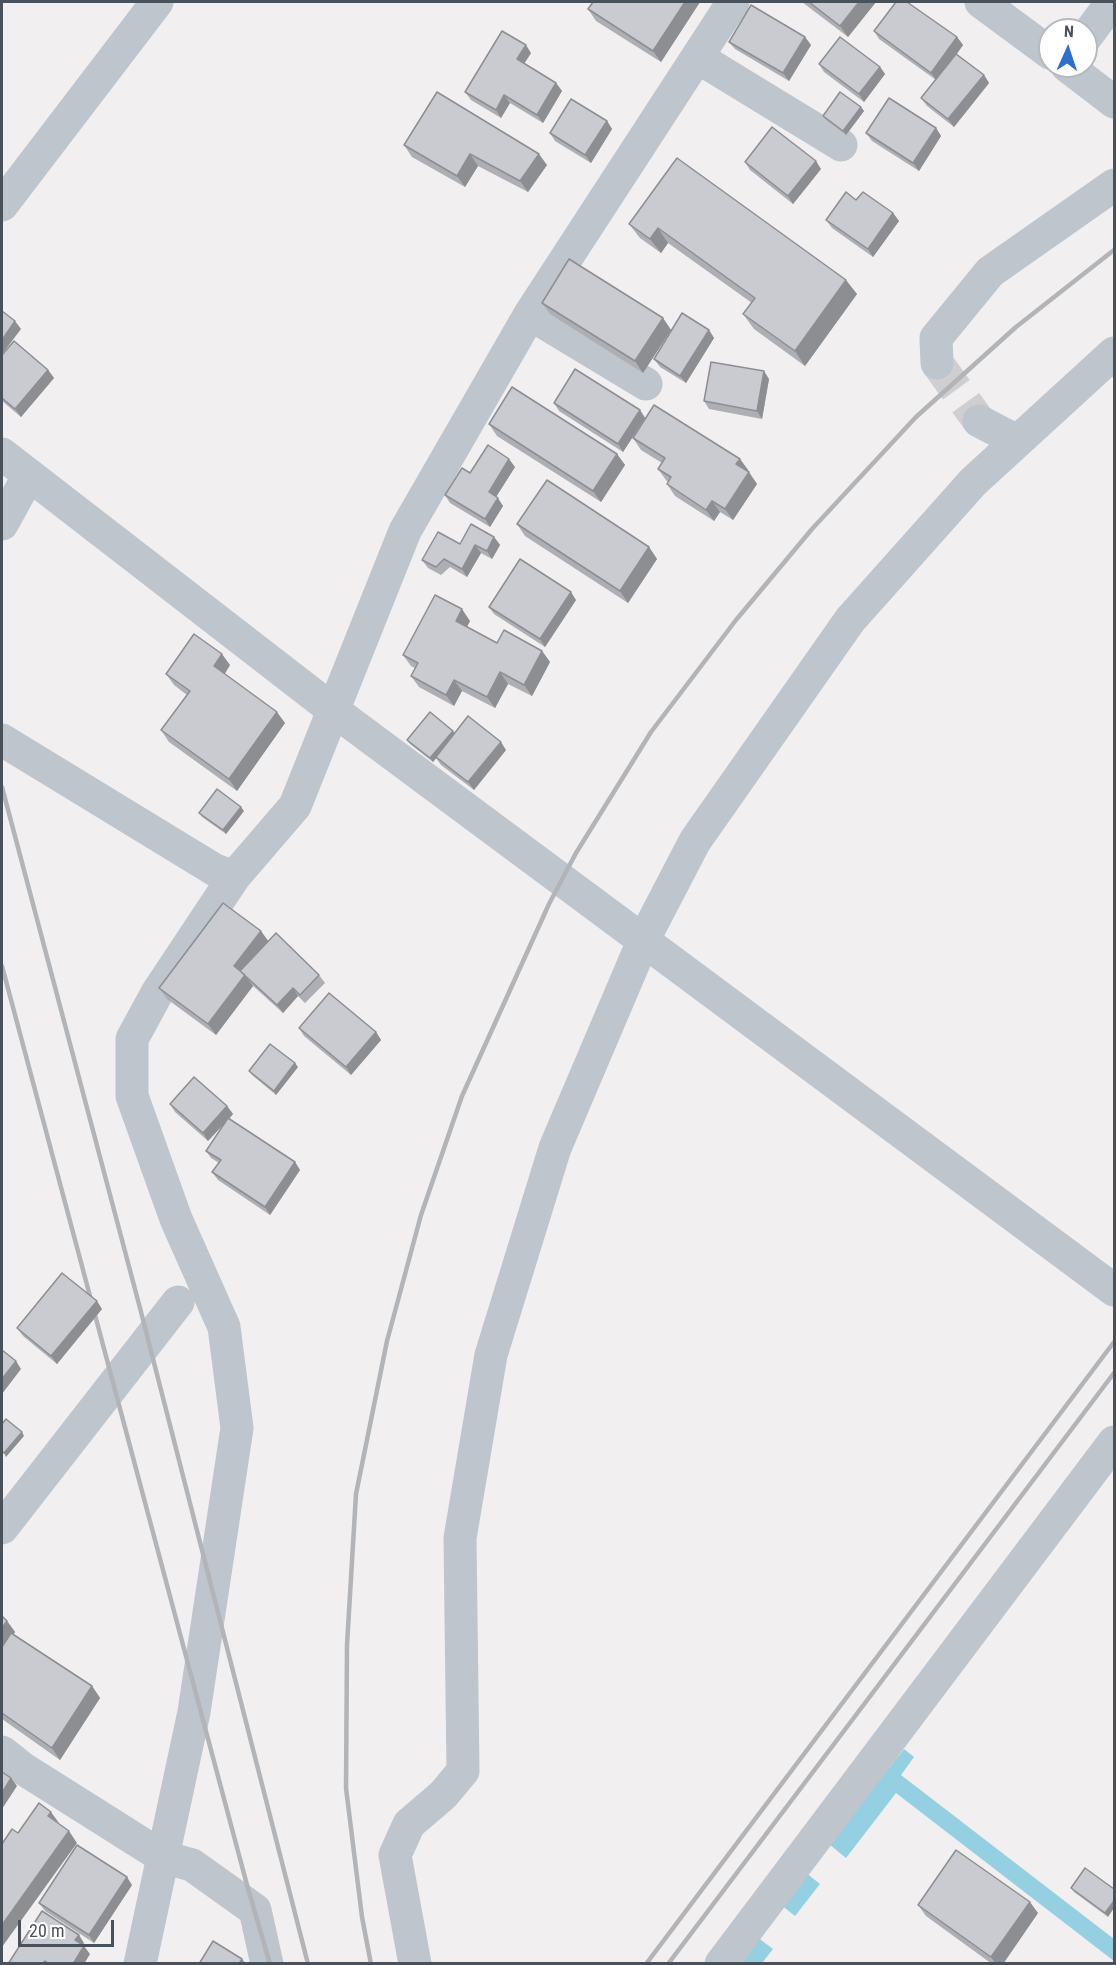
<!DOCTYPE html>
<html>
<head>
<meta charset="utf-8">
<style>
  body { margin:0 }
  #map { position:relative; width:1116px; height:1965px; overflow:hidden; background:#f1efef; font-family:"Roboto Condensed",sans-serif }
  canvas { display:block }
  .frame { position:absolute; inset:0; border:3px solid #49515a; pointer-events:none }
  .north { position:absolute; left:1038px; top:18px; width:60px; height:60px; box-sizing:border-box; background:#fff; border:2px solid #b6b9bd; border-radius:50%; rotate:3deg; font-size:16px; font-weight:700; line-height:24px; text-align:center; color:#49515a }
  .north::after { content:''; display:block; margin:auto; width:21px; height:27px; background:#2e6ecc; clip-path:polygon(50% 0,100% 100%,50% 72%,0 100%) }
  .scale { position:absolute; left:18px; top:1920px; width:96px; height:27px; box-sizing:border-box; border:3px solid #49515a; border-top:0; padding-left:8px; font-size:18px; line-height:21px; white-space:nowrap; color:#49515a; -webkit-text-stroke:4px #fff; paint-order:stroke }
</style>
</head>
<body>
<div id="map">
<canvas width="1116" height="1965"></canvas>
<div class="frame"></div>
<div class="north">N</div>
<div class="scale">20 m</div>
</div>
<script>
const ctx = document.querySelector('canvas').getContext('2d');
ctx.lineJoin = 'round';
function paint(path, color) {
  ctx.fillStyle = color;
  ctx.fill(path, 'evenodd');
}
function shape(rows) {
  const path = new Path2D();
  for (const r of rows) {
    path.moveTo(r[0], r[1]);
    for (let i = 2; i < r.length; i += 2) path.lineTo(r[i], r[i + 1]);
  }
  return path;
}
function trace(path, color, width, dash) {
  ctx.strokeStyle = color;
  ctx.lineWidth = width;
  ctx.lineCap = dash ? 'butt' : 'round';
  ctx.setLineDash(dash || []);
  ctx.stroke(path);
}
paint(shape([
  [904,1749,914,1757,901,1775,1114,1939,1114,1961,896,1793,846,1858,829,1844],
  [805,1872,820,1884,795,1916,780,1904],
  [757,1937,773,1949,762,1963,737,1964]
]), '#94cfe2');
trace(shape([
  [937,363,979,421]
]), '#cfcfd1', 33, [33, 16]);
trace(shape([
  [981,2,1050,53],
  [1086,37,1112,2],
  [697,57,841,145],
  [1067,66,1114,102],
  [2,205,157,2],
  [530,314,646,384],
  [937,363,936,338,990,272,1114,185],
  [979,421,1017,441],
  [2,454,333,710,1114,1290],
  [2,524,29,475],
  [2,740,215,870,234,877],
  [2,1528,178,1302],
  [2,1752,22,1768,163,1857,192,1865,255,1910,267,1964],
  [140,1964,194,1712,237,1428,224,1327,176,1219,132,1096,132,1039,157,993,234,877,295,806,405,531,530,314,733,2],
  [415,1964,395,1855,409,1824,443,1795,463,1771,460,1538,491,1355,555,1148,644,939,695,841,850,620,973,482,1114,353],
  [721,1964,1114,1442]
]), '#bfc5cc', 33);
trace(shape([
  [2,787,140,1308,308,1964],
  [2,966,247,1885,270,1964],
  [371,1964,362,1917,346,1788,347,1645,356,1494,387,1341,421,1215,462,1096,549,904,576,853,651,732,736,620,812,529,916,417,1016,327,1114,250],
  [646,1964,1114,1342],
  [668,1964,1114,1373]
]), '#b2b4b8', 4.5);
paint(shape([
  [593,2,700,2,661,62,596,21,588,9],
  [802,2,876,2,848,37],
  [874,31,957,37,963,45,957,54,984,75,989,83,954,127,927,106,921,98,936,80,879,39],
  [805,37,811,45,789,81,735,49,729,42],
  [531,53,524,64,556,83,562,91,543,123,510,103,501,118,471,100,465,92],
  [819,64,880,67,885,74,864,102,824,72],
  [861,107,864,111,846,135,826,120,823,116],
  [607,121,612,129,591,163,555,141,550,133],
  [936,128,941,136,919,171,872,141,866,133],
  [404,145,547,165,528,192,478,166,465,187,412,157],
  [677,158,857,294,805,366,754,329,743,314,752,303,668,243,661,253,640,238,629,224],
  [745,162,821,169,793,204,750,170],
  [856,200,893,213,899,221,873,257,832,228,826,220],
  [542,303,663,318,671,330,643,373,550,314],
  [709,330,714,338,686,383,660,367,654,359],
  [2,355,48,370,54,378,21,417,2,401],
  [769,379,762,419,709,409,704,401],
  [554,403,640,410,645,418,623,452,559,411],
  [489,424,617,454,625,465,601,502,497,436],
  [633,438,740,459,748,470,747,471,757,484,733,520,720,512,714,521,675,496,667,484,668,482,666,480,658,469,662,463,641,450],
  [515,467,496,497,503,506,490,527,450,503,445,495,470,473],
  [517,524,649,547,657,559,628,603,525,536],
  [494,537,500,545,492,559,481,553,467,577,450,567,441,575,428,568,422,560,460,544],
  [576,600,545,647,494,614,489,607],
  [470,621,467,627,497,643,542,651,550,662,532,696,508,684,495,708,462,691,454,706,419,687,411,676,415,668,411,666,403,655],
  [230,665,225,674,285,723,237,791,169,742,161,730,187,695,174,685,166,674],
  [455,733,506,750,474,790,441,765,436,758,433,762,410,744,407,740],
  [244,811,226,834,202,817,199,813],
  [268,942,319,975,325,983,305,1003,298,996,283,1013,252,985,253,986,216,1035,167,999,159,988],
  [299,1028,376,1032,381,1040,351,1075,304,1036],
  [298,1067,276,1095,252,1075,249,1071],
  [170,1104,227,1106,233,1114,229,1119,295,1162,300,1170,270,1215,218,1180,212,1172,219,1163,211,1158,206,1151,223,1125,208,1141,175,1112],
  [102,1309,57,1364,23,1336,17,1328],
  [2,1616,7,1621,15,1632,13,1635,92,1686,100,1698,60,1760,2,1719],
  [1085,1868,1108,1917,1074,1892,1071,1888],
  [132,1885,94,1943,45,1911,39,1903],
  [918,1905,1038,1913,1003,1964,992,1964,926,1916]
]), '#adafb4');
paint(shape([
  [685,2,700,2,661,62,653,51],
  [859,2,876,2,848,37,840,26],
  [805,37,811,45,789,81,783,73],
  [957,37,963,45,937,81,931,73],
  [526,45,531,53,522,67,517,59],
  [880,67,885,74,864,102,859,94],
  [984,75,989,83,954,127,948,119],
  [556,83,562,91,543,123,537,115],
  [504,95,510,103,501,118,496,110],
  [861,107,864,111,846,135,843,131],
  [607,121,612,129,591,163,585,155],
  [936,128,941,136,919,171,913,163],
  [470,154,478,166,465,187,457,176],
  [539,154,547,165,528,192,520,181],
  [816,161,821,169,793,204,788,196],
  [893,213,899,221,873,257,868,249],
  [658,228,668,243,661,253,650,239],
  [846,280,857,294,805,366,795,351],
  [663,318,671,330,643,373,635,361],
  [15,321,21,329,3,353,2,351,2,340],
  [709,330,714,338,686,383,680,376],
  [48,370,54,378,21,417,15,409],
  [764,371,769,379,762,419,757,411],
  [640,410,645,418,623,452,618,444],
  [617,454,625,465,601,502,593,491],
  [509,459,515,467,494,500,489,492],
  [740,459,748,470,744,476,736,464],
  [749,472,757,484,733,520,725,509],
  [498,498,503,506,490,527,485,519],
  [712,501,720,512,714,521,706,510],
  [494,537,500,545,492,559,487,551],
  [475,545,481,553,467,577,462,569],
  [649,547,657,559,628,603,620,591],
  [571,592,576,600,545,647,540,639],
  [462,609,470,621,464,632,456,621],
  [542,651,550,662,532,696,524,685],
  [222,654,230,665,222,677,214,666],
  [500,672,508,684,495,708,487,697],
  [454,680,462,691,454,706,446,695],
  [277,712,285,723,237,791,229,779],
  [453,731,456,735,433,762,430,758],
  [501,742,506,750,474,790,468,782],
  [241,807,244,811,226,834,223,830],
  [261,931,269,942,244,974,234,966],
  [245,975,253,986,216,1035,208,1024],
  [293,988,298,996,283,1013,277,1005],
  [376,1032,381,1040,351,1075,346,1067],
  [295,1063,298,1067,276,1095,274,1091],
  [227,1106,233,1114,208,1141,203,1133],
  [295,1162,300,1170,270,1215,265,1207],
  [97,1301,102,1309,57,1364,51,1356],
  [16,1361,21,1369,2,1394,2,1379],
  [22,1432,24,1436,6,1457,4,1453],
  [7,1621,15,1632,2,1650,2,1628],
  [92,1686,100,1698,60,1760,52,1748],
  [11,1778,17,1786,2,1809,2,1793],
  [51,1812,59,1823,48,1816],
  [69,1831,77,1843,2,1947,2,1925],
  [127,1877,132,1885,94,1943,89,1935],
  [1114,1901,1114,1908,1108,1917,1105,1913],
  [1030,1902,1038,1913,1003,1964,996,1964,991,1957],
  [79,1935,84,1943,81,1948,75,1940],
  [84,1946,90,1954,84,1964,73,1964],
  [242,1959,246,1964,239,1964]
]), '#8d8e92');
const building = shape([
  [593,2,685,2,653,51,588,9,593,2],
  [809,2,859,2,840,26,809,2],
  [896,2,907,2,957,37,931,73,874,31,896,2],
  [751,5,805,37,783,73,729,42,751,5],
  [502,31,526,45,517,59,556,83,537,115,504,95,496,110,465,92,502,31],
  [840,37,880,67,859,94,819,64,840,37],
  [956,54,984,75,948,119,921,98,956,54],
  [437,92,539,154,520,181,470,154,457,176,404,145,437,92],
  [840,92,861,107,843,131,823,116,840,92],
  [889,98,936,128,913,163,866,133,889,98],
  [571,99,607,121,585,155,550,133,571,99],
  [772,127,816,161,788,196,745,162,772,127],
  [677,158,846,280,795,351,743,314,755,298,658,228,650,239,629,224,677,158],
  [846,192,856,200,863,192,893,213,868,249,826,220,846,192],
  [569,259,663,318,635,361,542,303,569,259],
  [2,311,15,321,2,340,2,311],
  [682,313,709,330,680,376,654,359,682,313],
  [14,341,48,370,15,409,2,398,2,355,14,341],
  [711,362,764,371,757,411,704,401,711,362],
  [575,369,640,410,618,444,554,403,575,369],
  [512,387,617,454,593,491,489,424,512,387],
  [654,405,740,459,736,464,749,472,725,509,712,501,706,510,667,484,671,477,658,469,665,458,633,438,654,405],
  [488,445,509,459,489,492,498,498,485,519,445,495,462,468,470,473,488,445],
  [547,480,649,547,620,591,517,524,547,480],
  [471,524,494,537,487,551,475,545,462,569,444,559,436,567,422,560,438,532,460,544,471,524],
  [520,559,571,592,540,639,489,607,520,559],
  [435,595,462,609,456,621,497,643,504,630,542,651,524,685,500,672,487,697,454,680,446,695,411,676,418,663,403,655,435,595],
  [194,634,222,654,214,666,277,712,229,779,161,730,190,691,166,674,194,634],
  [430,712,453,731,430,758,407,740,430,712],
  [468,716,501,742,468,782,436,757,468,716],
  [217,789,241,807,223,830,199,813,217,789],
  [223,903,261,931,234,966,245,975,208,1024,159,988,223,903],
  [276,933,319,975,300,995,293,988,277,1005,240,971,276,933],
  [329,993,376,1032,346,1067,299,1028,329,993],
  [270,1044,295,1063,274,1091,249,1071,270,1044],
  [194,1077,227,1106,203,1133,170,1104,194,1077],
  [228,1118,295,1162,265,1207,212,1172,221,1160,206,1151,228,1118],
  [62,1273,97,1301,51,1356,17,1328,62,1273],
  [2,1350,16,1361,2,1379,2,1350],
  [6,1419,22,1432,4,1453,2,1451,2,1424,6,1419],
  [2,1616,7,1621,2,1628,2,1616],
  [11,1633,92,1686,52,1748,2,1713,2,1647,11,1633],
  [2,1772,11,1778,2,1793,2,1772],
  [39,1803,51,1812,48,1816,69,1831,2,1925,2,1844,12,1829,18,1833,39,1803],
  [77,1845,127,1877,89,1935,39,1903,77,1845],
  [956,1850,1030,1902,991,1957,918,1905,956,1850],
  [1085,1868,1114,1889,1114,1901,1105,1913,1071,1888,1085,1868],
  [42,1911,79,1935,75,1940,84,1946,73,1964,49,1964,45,1961,42,1964,8,1964,42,1911],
  [213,1941,242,1959,239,1964,199,1964,213,1941]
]);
paint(building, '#c9cbd1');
trace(building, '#8d8e92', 1.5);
</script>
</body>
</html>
